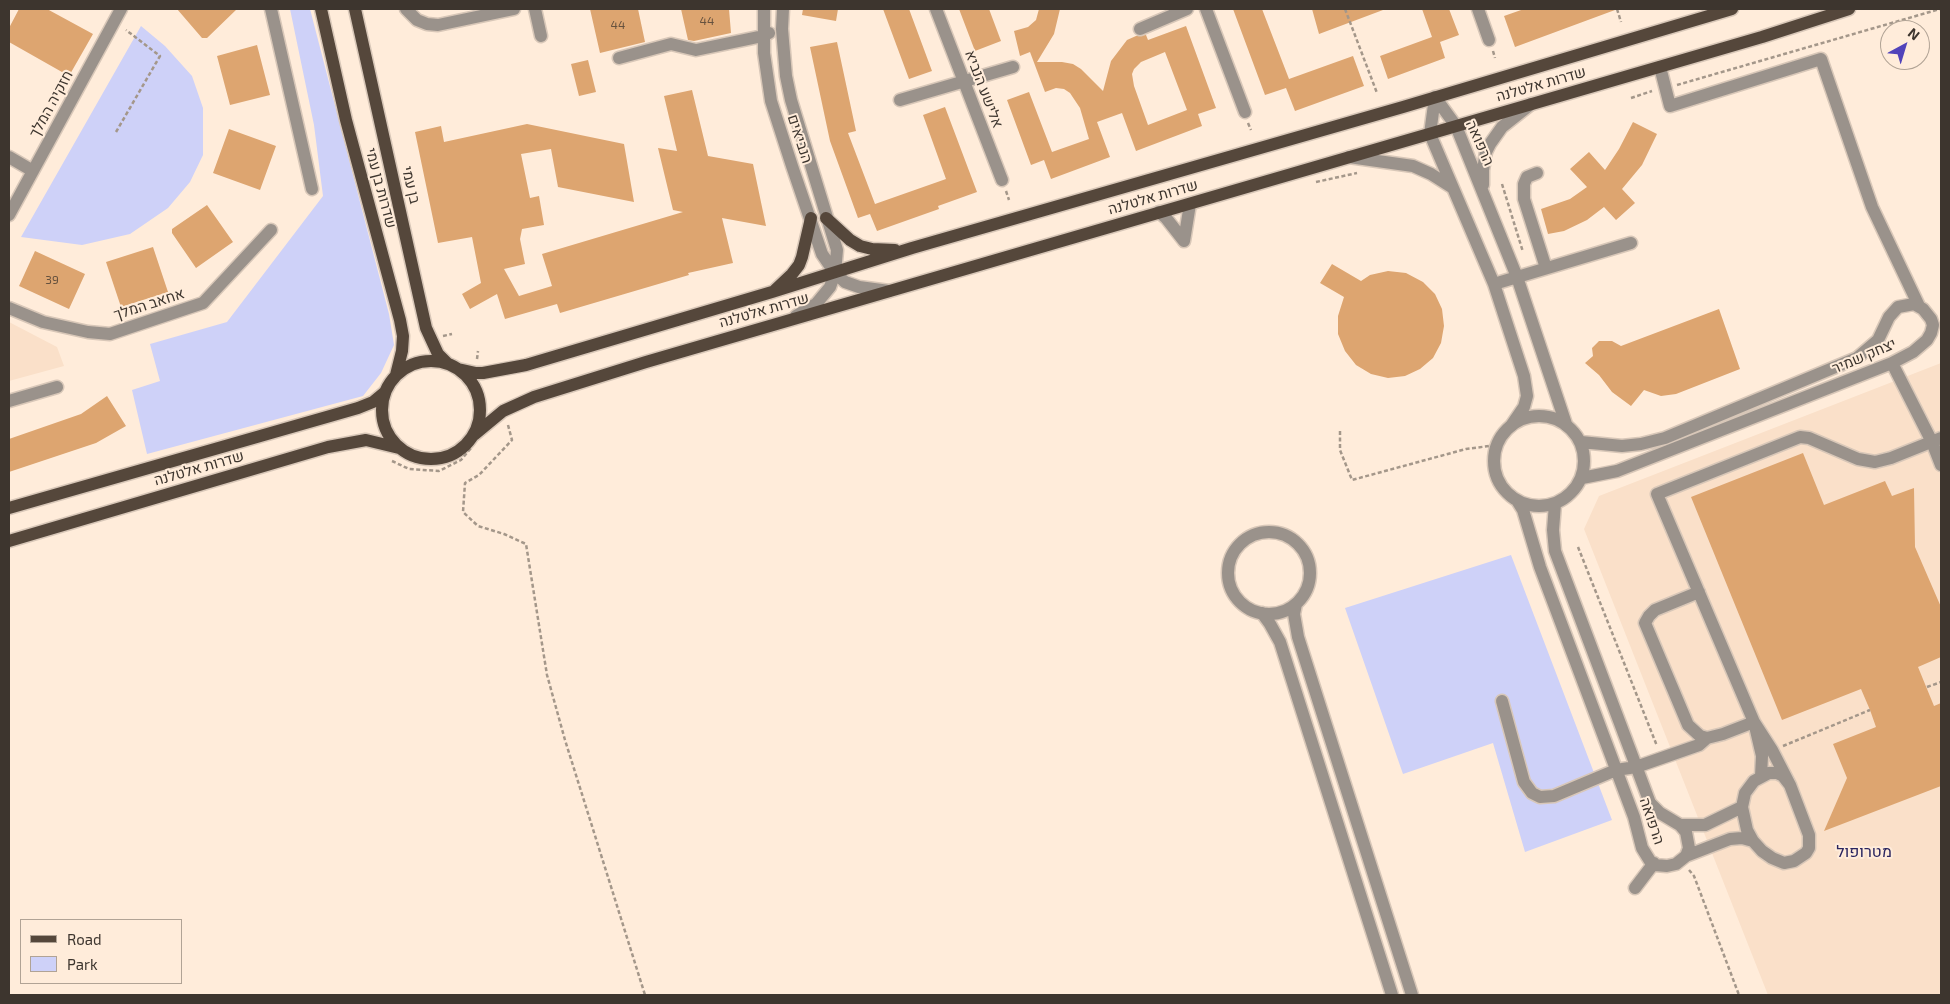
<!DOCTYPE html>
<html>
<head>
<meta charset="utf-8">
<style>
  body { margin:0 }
  #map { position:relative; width:1950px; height:1004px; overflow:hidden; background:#ffecda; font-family:"Exo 2",sans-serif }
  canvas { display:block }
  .frame { position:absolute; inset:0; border:10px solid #3d352e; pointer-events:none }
  .legend { position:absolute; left:20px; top:919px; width:162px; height:65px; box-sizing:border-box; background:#ffecda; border:1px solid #b1a395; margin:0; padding:6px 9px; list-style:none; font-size:15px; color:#3d352e }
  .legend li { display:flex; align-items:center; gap:10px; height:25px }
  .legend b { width:25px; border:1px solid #b1a395 }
  .north { position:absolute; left:1880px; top:20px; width:50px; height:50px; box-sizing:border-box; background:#ffecda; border:1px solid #b1a395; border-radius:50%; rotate:39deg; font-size:14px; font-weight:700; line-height:20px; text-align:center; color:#3d352e }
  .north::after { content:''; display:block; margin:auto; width:18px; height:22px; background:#5143ba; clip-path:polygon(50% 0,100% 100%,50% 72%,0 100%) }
</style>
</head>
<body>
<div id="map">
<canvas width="1950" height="1004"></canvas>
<div class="frame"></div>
<ul class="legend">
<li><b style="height:6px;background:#55473b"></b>Road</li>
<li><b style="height:14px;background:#ced1f8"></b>Park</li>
</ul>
<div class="north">N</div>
</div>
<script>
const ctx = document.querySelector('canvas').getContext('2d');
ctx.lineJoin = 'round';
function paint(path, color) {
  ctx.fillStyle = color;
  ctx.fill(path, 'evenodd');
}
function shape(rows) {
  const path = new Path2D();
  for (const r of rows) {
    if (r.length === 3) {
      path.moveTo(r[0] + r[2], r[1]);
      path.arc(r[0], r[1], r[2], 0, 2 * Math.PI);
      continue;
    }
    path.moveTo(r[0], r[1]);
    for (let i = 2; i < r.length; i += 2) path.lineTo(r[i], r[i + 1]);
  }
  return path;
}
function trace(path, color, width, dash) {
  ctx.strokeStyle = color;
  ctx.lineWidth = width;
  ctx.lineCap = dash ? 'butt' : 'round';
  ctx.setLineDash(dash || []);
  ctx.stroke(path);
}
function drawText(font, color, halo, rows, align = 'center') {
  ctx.font = font + ' "Exo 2",Heebo,sans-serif';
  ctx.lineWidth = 4;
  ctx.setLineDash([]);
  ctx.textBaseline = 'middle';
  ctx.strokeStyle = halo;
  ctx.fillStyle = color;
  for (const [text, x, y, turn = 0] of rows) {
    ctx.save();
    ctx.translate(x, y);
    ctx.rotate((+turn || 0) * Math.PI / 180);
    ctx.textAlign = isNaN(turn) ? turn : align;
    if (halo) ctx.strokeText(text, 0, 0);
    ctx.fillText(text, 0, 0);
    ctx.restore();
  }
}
paint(shape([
  [9,322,57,347,64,366,9,381],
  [1941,363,1941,995,1768,995,1584,529,1599,496]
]), '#fae0c9');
paint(shape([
  [290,9,310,9,389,314,394,345,381,373,363,396,147,454,132,390,160,381,150,344,227,322,323,196,314,125],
  [141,26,165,46,192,76,203,108,203,155,190,182,168,208,130,234,82,245,21,237],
  [1511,555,1612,820,1525,852,1493,743,1403,774,1345,608]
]), '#ced1f8');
paint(shape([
  [19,9,47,9,93,34,69,76,9,42,9,28],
  [177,9,237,9,207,38,202,38],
  [590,9,638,9,645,42,600,53],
  [681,9,729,9,731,33,694,41,688,40],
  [803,9,838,9,836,21,802,15],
  [883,9,909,9,932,71,909,79],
  [959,9,989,9,1001,41,975,51],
  [1039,9,1060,9,1054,34,1037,62,1062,62,1073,64,1081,69,1103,91,1111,61,1127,40,1136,36,1146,35,1148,40,1186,26,1216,108,1198,114,1202,126,1136,151,1122,113,1097,122,1110,157,1051,179,1044,160,1031,165,1007,100,1029,92,1052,152,1089,139,1080,108,1070,93,1064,89,1056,88,1045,92,1030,52,1020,56,1014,31,1028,27,1036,20],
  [1165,52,1187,110,1148,125,1134,86,1132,74,1134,69,1141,62],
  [1233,9,1262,9,1289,79,1353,56,1364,86,1295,111,1286,88,1265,95],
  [1312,9,1382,9,1383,10,1319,34],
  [1422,9,1449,9,1459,35,1440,42,1445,58,1388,79,1380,56,1432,37],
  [1524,9,1615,9,1615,10,1515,47,1504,16],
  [837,42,856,131,848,133,875,204,946,179,923,115,945,107,977,192,938,206,939,209,877,231,870,214,858,218,830,141,810,47],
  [257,45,270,95,230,105,217,56],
  [588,60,596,92,579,96,571,64],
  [692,90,708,156,753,164,766,226,722,218,733,263,688,273,689,275,560,313,557,304,505,319,497,294,470,309,462,294,481,283,472,237,438,243,415,132,441,126,444,142,527,124,624,144,634,202,558,187,551,149,521,154,530,198,539,196,544,225,522,229,520,239,525,264,504,269,519,296,552,286,542,254,683,212,673,210,658,148,677,151,664,96],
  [1633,122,1657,134,1642,165,1622,189,1635,203,1616,220,1604,207,1587,220,1564,231,1548,234,1541,209,1570,199,1587,187,1570,169,1589,152,1605,170,1619,149],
  [229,129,276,146,260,190,213,173],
  [207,205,233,242,196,268,172,233,172,229],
  [153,247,168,292,121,307,106,262],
  [35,251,85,274,69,309,19,286],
  [1332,264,1361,281,1370,275,1388,271,1406,273,1423,282,1435,294,1442,309,1444,326,1441,343,1433,358,1420,369,1405,376,1388,378,1371,374,1356,365,1345,351,1338,334,1338,316,1344,297,1320,283],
  [1719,309,1740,369,1676,394,1661,396,1644,390,1631,406,1612,392,1599,375,1585,363,1593,356,1592,348,1599,341,1612,341,1621,346],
  [107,396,126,426,96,443,9,472,9,439,81,414],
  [1803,453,1824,505,1885,481,1892,496,1914,488,1915,547,1941,607,1941,657,1918,667,1934,706,1941,703,1941,786,1824,831,1847,778,1833,744,1876,727,1870,710,1861,689,1782,720,1691,497]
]), '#dda570');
const minor = shape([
  [271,9,312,189],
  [406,9,417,20,427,24,438,25,514,9],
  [535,9,541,36],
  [764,9,764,53,771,101,792,166,822,254,835,273,845,282,859,287,889,291],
  [783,9,782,29,786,76,791,100,837,250,835,273,830,287,816,304,796,316],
  [936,9,1002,180],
  [1206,9,1245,112],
  [1478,9,1489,40],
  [1140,29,1187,9],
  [619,58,671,44,696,50,763,36,769,33],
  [1660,67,1670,106,1821,59,1872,207,1919,306],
  [1435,97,1456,126,1517,277,1566,424],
  [1435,97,1430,134,1494,284,1524,376,1527,396,1524,407,1511,426],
  [900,100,1013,67],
  [9,157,33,171],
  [1349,157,1413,166,1431,174,1453,188],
  [1537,173,1527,177,1524,184,1524,199,1546,268],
  [1483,185,1483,170,1486,152,1490,144,1502,127,1531,104],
  [1159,212,1166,218,1184,241],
  [9,215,121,9],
  [1184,241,1190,204],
  [1494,284,1631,243],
  [9,308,43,322,88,332,110,334,203,303,271,230],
  [1892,363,1932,442,1941,465],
  [9,401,57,387],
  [1539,461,45],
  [1581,442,1622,446,1641,444,1665,438,1857,358,1878,340,1889,317,1898,307,1914,304,1923,309,1931,319,1933,325,1931,333,1927,340,1913,352,1892,363,1617,471,1582,478],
  [1518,502,1523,510,1540,567,1634,817,1642,848,1650,861,1655,865,1667,866,1676,864,1686,856,1689,848,1686,832,1680,825,1660,813,1650,803,1555,551,1553,530,1555,504],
  [1269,573,41],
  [1699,592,1655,610,1649,616,1645,623,1688,725,1700,736,1707,738,1723,734,1754,722,1762,756,1761,776],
  [1296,604,1294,614,1298,637,1412,995],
  [1262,613,1270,624,1280,642,1392,995],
  [1502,701,1524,782,1532,793,1540,797,1554,796,1616,770,1636,767,1699,745,1707,738],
  [1769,773,1777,773,1783,776,1790,785,1809,835,1809,848,1806,853,1794,861,1784,863,1772,858,1762,851,1753,841,1747,830,1742,807,1745,793,1754,781,1769,773],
  [1790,785,1772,750,1754,722,1657,494,1800,437,1809,438,1858,459,1875,462,1891,458,1941,438],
  [1680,825,1705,825,1742,807],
  [1686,856,1730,839,1742,838,1753,841],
  [1635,888,1654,863]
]);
const major = shape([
  [321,9,346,120,400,320,403,336,402,351,396,375],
  [355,9,426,328,438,354,447,363],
  [826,218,850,240,860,246,872,249,895,250],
  [775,290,792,274,799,265,802,257,811,218],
  [431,410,49],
  [458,369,476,373,483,373,526,365,772,292,912,248,1403,107,1732,9],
  [474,435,503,411,534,397,646,362,1762,37,1849,9],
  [9,508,358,408,373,402,385,392],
  [9,541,328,447,366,440,399,448]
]);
trace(minor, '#d8c7b8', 15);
trace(major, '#d8c7b8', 15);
trace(shape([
  [1345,9,1377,93],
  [1617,9,1621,22],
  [1493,51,1495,58],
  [1677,85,1940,9],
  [1631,98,1652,91],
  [1248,123,1251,130],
  [116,132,160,56,126,30],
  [1316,182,1357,173],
  [1502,184,1523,252],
  [1006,191,1009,200],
  [443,336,452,334],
  [477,359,478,351],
  [508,425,512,440,479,475,465,483,463,512,478,526,504,534,526,544,547,675,565,740,645,995],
  [1340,431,1340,450,1352,480,1466,449,1497,445],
  [392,461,409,469,439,471,461,460,471,448],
  [1578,547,1657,746],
  [1927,687,1941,682],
  [1783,746,1870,710],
  [1689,870,1694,876,1739,995]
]), '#a4978a', 2.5, [4, 2.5]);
trace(minor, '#9a928b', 12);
trace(major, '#55473b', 12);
drawText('12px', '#65513e', null, [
  ["44",707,21],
  ["44",618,25],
  ["39",52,280]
]);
drawText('15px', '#3d352e', '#ffecda', [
  ["שדרות אלטלנה",1541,84,-16],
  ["אלישע הנביא",984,89,69],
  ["חזקיה המלך",51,104,-61],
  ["הנביאים",800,139,72],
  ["הרפואה",1480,143,66],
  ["בן עמי",411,185,77],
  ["שדרות בן עמי",381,188,75],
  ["שדרות אלטלנה",1153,197,-16],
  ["אחאב המלך",149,304,-18],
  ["שדרות אלטלנה",764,310,-16],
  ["יצחק שמיר",1864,356,-23],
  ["שדרות אלטלנה",199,468,-16],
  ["הרפואה",1652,821,71]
]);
drawText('16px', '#2a255f', '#ffecda', [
  ["מטרופול",1864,852]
]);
</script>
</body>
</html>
